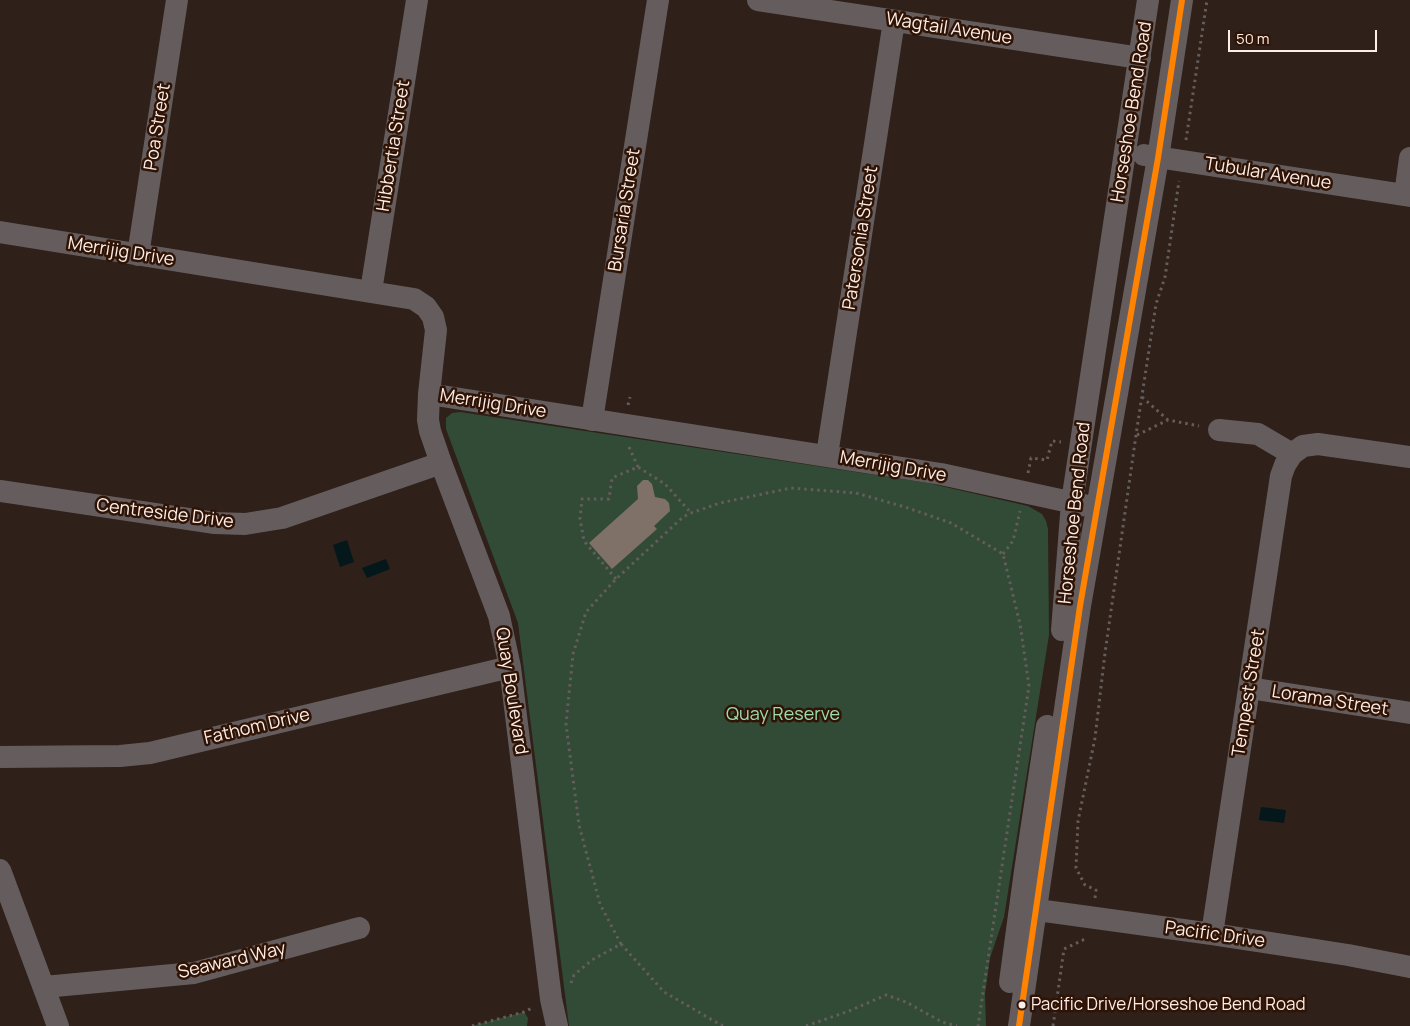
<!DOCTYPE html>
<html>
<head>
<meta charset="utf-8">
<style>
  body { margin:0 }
  #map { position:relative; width:1410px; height:1026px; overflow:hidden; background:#2f2019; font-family:Manrope,sans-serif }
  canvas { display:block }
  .scale { position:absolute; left:1228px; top:30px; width:149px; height:22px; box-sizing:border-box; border:2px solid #fdede6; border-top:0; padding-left:6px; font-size:15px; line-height:18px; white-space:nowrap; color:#fdede6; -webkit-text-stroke:4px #2f1406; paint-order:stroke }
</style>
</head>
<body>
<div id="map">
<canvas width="1410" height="1026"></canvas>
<div class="scale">50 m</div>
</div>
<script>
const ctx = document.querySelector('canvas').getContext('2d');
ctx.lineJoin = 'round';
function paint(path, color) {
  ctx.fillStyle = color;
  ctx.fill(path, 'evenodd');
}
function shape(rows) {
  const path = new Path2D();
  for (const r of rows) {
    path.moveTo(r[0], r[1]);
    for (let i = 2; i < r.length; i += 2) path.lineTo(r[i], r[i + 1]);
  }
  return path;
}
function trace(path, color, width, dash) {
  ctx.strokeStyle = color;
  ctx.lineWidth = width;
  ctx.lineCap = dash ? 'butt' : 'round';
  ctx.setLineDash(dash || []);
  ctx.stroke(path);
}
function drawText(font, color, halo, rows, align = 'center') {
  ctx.font = font + ' Manrope,sans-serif';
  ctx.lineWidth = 5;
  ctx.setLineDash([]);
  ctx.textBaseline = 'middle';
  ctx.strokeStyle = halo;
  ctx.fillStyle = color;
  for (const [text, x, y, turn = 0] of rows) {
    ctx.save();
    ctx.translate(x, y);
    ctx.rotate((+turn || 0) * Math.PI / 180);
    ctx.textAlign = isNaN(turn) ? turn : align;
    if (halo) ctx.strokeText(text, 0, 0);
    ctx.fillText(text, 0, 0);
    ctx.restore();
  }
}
paint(shape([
  [460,412,928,483,1028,506,1042,514,1046,521,1048,529,1049,635,1004,917,990,958,985,994,986,1026,569,1026,518,623,446,429,446,418,452,413],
  [524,1012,528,1018,527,1026,472,1026]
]), '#314b37');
paint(shape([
  [347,540,354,562,340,567,333,545],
  [386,559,390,569,367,578,362,568],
  [1261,807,1286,810,1284,823,1259,820]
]), '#04171b');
paint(shape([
  [643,480,648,480,652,484,655,497,665,499,669,503,670,511,654,526,657,529,612,569,589,543,638,499,637,486]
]), '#7f7168');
trace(shape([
  [1186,140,1207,0],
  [1142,397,1168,420],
  [628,405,630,397],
  [1137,435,1168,420,1199,426],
  [629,447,638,467],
  [1028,473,1031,458,1047,460,1052,441,1061,442],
  [1003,554,1013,541,1020,511],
  [616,579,584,541,580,519,582,499,609,499,612,478,638,467,665,484,691,513],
  [1095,898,1096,890,1085,885,1076,868,1078,821,1095,738,1105,653,1136,435,1156,304,1165,277,1179,181],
  [621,944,664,992,721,1025,727,1026],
  [571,983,574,975,592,960,621,944,600,904,579,825,566,724,573,654,586,612,616,579,683,517,691,513,720,503,791,488,856,493,905,507,951,523,1003,554,1020,624,1029,686,978,1026],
  [472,1026,524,1012,532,1008],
  [806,1026,849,1011,886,995,906,1002,942,1022,957,1026],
  [1053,1026,1064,949,1085,939]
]), '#655d5b', 3, [2.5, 4]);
trace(shape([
  [758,0,1140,58],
  [1144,155,1410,196],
  [1405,195,1410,158],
  [0,232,414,299,426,307,433,317,436,330,429,394,941,474,1097,508],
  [138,255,177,0],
  [371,291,417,0],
  [429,394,428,420,430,431,441,463,499,616,510,667,551,999,557,1026],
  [592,420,658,0],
  [1219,430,1258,434,1292,454,1303,446,1318,444,1410,457],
  [827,455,894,21],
  [0,491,215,523,245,524,282,518,441,463],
  [1062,630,1072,502,1148,0],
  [1249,688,1410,713],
  [0,757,120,756,150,753,510,667],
  [0,870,58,1026],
  [1023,908,1212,934,1348,955,1410,967],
  [1212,934,1281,476,1285,465,1292,454],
  [1010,982,1025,871,1047,726],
  [44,987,194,973,359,928],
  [1019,1026,1080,606,1158,158,1182,0]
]), '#655d5d', 22);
trace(shape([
  [1019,1026,1080,606,1158,158,1182,0]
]), '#ff8200', 6);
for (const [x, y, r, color] of [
  [1022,1005,4.5,"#fdede6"]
]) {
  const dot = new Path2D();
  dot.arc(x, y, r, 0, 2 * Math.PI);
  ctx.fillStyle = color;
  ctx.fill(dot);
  trace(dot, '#2f1406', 2);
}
drawText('17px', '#fdede6', '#2f1406', [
  ["Pacific Drive/Horseshoe Bend Road",1031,1005]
], 'left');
drawText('18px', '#fdede6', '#2f1406', [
  ["Wagtail Avenue",949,29,9],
  ["Horseshoe Bend Road",1132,112,-81],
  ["Poa Street",158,127,-81],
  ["Hibbertia Street",394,146,-81],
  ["Tubular Avenue",1268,174,9],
  ["Bursaria Street",625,210,-81],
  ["Patersonia Street",861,238,-81],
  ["Merrijig Drive",121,252,9],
  ["Merrijig Drive",493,404,9],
  ["Merrijig Drive",893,467,10],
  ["Horseshoe Bend Road",1075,513,-84],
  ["Centreside Drive",165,514,7],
  ["Quay Boulevard",511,691,81],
  ["Tempest Street",1249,693,-81],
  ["Lorama Street",1330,701,9],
  ["Fathom Drive",257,727,-13],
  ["Pacific Drive",1215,935,8],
  ["Seaward Way",232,961,-13]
]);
drawText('18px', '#9cdcaf', '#2f1406', [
  ["Quay Reserve",783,715]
]);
</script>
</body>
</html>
